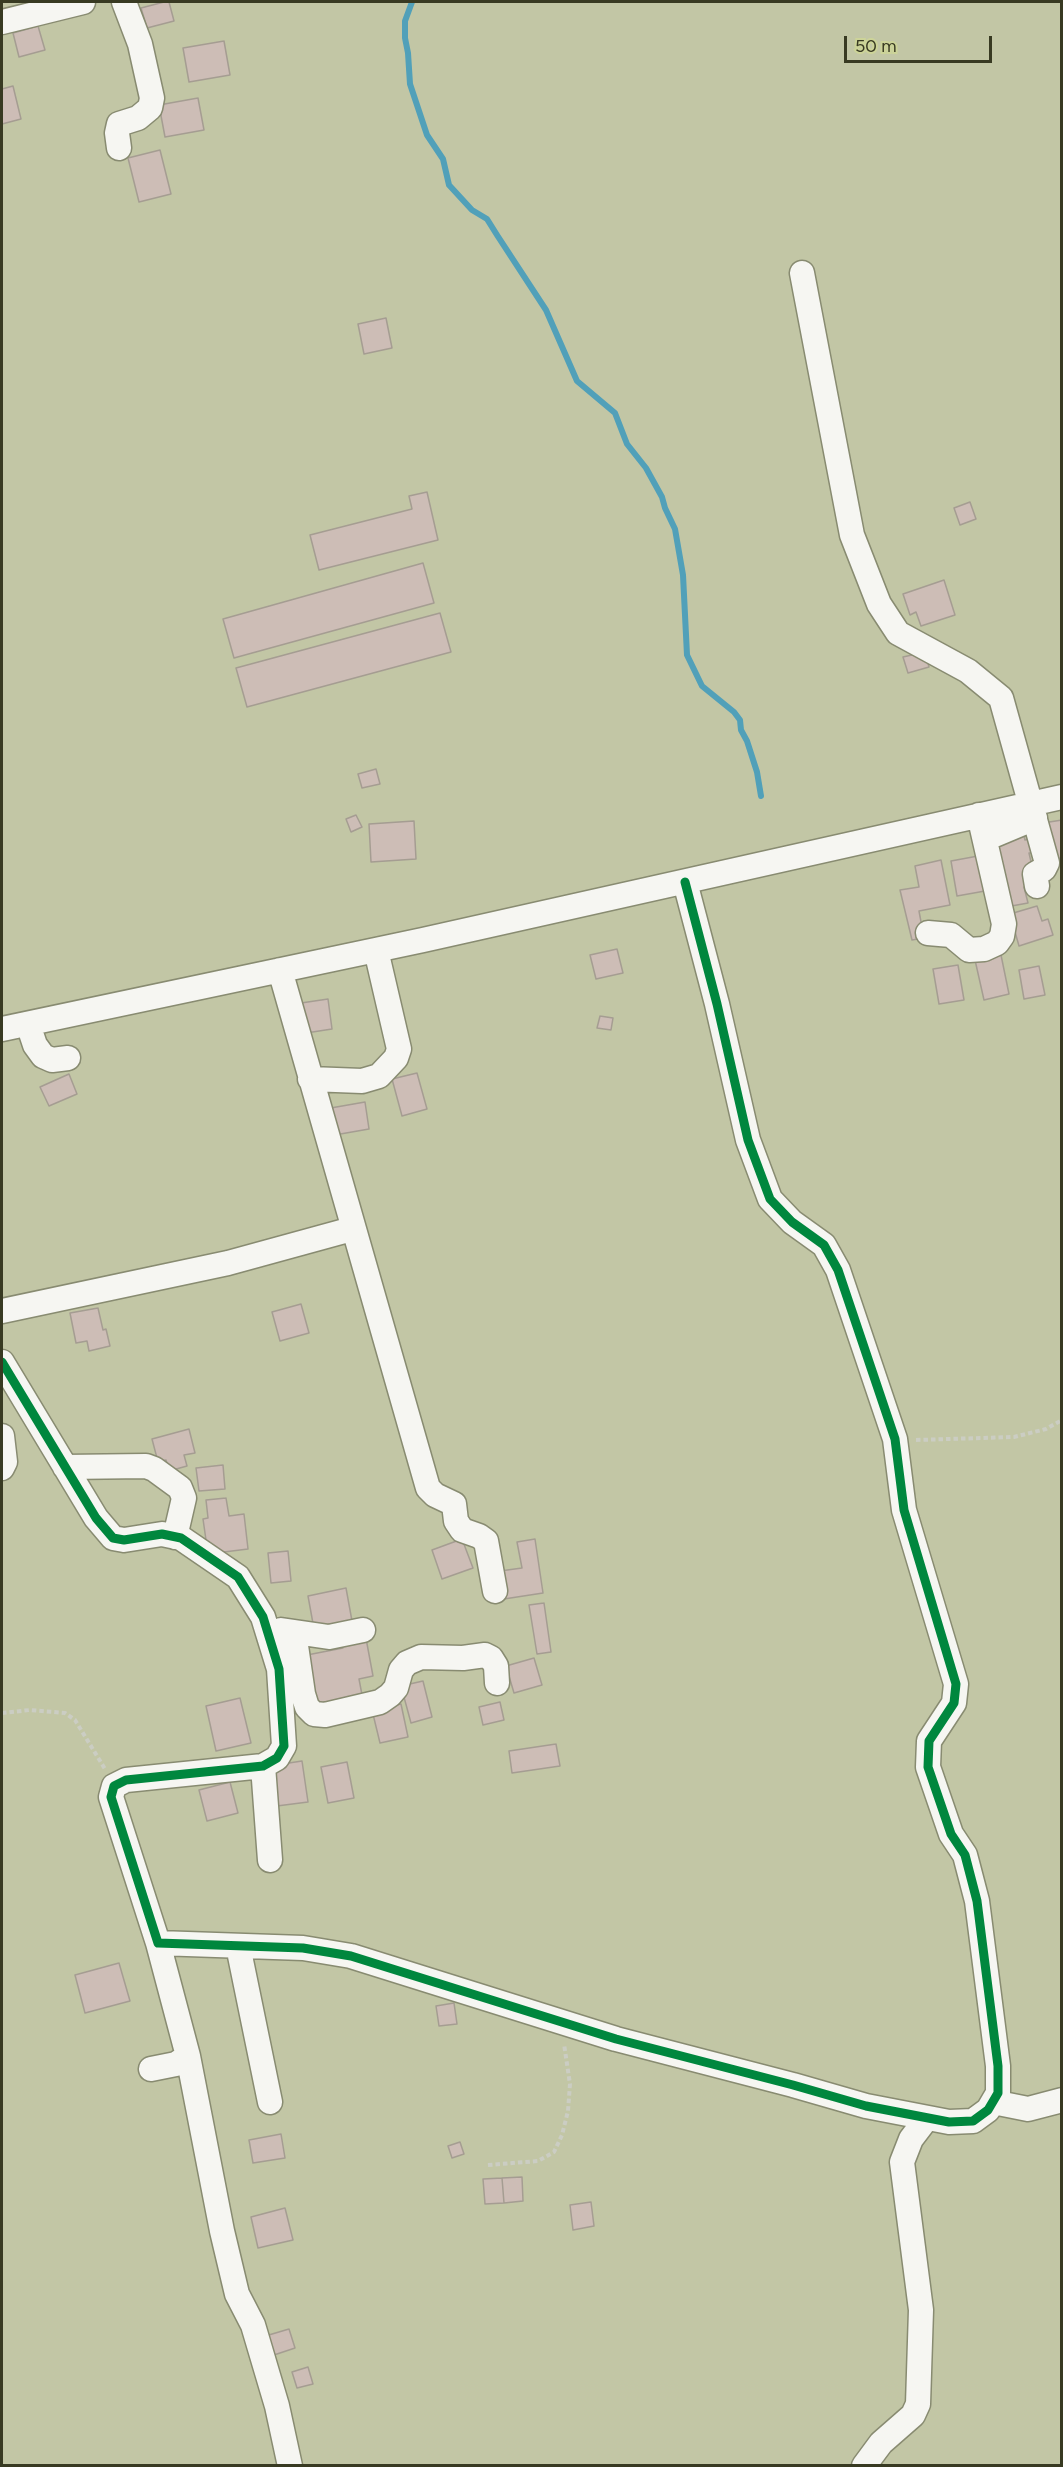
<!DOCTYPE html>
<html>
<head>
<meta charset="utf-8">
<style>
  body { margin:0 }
  #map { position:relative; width:1063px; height:2467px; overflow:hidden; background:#c2c6a5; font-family:Figtree,sans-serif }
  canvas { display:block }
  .frame { position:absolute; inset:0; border:3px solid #383a22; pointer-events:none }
  .scale { position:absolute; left:844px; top:36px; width:148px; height:27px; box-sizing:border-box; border:3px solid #383a22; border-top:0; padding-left:8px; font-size:18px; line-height:21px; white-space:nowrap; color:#383a22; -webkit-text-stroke:4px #ccd398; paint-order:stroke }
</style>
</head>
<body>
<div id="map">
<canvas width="1063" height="2467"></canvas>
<div class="frame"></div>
<div class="scale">50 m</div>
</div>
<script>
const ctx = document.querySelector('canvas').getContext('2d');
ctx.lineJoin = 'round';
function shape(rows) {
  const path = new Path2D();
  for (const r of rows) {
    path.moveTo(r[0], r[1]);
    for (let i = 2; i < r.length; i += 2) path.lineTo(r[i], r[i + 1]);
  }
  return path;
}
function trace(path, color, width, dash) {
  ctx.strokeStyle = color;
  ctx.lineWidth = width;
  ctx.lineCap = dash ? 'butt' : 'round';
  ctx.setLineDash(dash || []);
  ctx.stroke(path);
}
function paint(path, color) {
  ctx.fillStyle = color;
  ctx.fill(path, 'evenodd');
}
trace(shape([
  [412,2,405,21,405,38,408,53,410,84,427,135,443,159,449,185,472,210,487,219,497,235,546,310,577,381,615,413,627,444,646,468,662,497,665,508,675,529,683,575,687,655,702,686,734,712,740,720,741,730,747,741,757,772,761,796]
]), '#51a0b9', 6);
const building = shape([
  [164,2,169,2,174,21,147,28,141,8,164,2],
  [38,26,45,50,19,57,13,33,38,26],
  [224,41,230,75,189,82,183,48,224,41],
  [13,86,21,119,2,124,2,89,13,86],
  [198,98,204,130,165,137,159,105,198,98],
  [160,150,171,194,139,202,128,158,160,150],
  [386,318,392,348,364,354,358,324,386,318],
  [427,492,438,540,319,570,310,535,412,509,409,496,427,492],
  [970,502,976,519,960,525,954,508,970,502],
  [423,563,434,603,234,658,223,619,423,563],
  [944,580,955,615,921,626,916,612,910,615,903,594,944,580],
  [440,613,451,652,247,707,236,668,440,613],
  [925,652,929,667,908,673,903,657,925,652],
  [376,769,380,784,362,788,358,774,376,769],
  [356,815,362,827,351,832,346,819,356,815],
  [1062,820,1062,858,1049,860,1043,823,1062,820],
  [414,821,416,859,371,862,369,824,414,821],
  [1024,836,1025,840,1033,838,1036,852,1029,853,1036,884,1024,887,1028,903,1006,907,991,843,1024,836],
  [978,856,985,891,957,896,951,861,978,856],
  [941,860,950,905,919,911,924,938,912,940,900,890,919,887,915,866,941,860],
  [1037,906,1042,921,1048,919,1053,935,1019,946,1010,914,1037,906],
  [617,949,623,973,596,979,590,955,617,949],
  [1001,955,1009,994,984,1000,975,960,1001,955],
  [958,965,964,1000,939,1004,933,969,958,965],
  [1039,966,1045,995,1024,999,1019,970,1039,966],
  [328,999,332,1029,306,1033,301,1003,328,999],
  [600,1016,613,1018,611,1030,597,1028,600,1016],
  [417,1073,427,1109,402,1116,392,1079,417,1073],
  [69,1074,77,1094,49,1106,40,1087,69,1074],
  [365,1102,369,1129,329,1136,325,1109,365,1102],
  [301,1304,309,1333,280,1341,272,1312,301,1304],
  [98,1308,103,1330,106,1329,110,1346,89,1351,87,1341,76,1343,70,1313,98,1308],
  [189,1429,195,1453,184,1455,187,1466,169,1471,166,1460,158,1462,152,1439,189,1429],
  [223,1465,225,1489,199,1491,196,1468,223,1465],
  [226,1498,229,1516,244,1514,248,1549,208,1554,203,1519,208,1518,206,1500,226,1498],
  [462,1539,473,1568,442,1579,432,1550,462,1539],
  [535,1539,543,1593,504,1599,500,1571,522,1568,517,1542,535,1539],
  [288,1551,291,1581,271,1583,268,1553,288,1551],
  [346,1588,352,1621,314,1629,308,1596,346,1588],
  [544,1603,551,1652,537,1654,529,1605,544,1603],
  [365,1633,373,1676,359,1679,363,1700,318,1709,307,1655,343,1648,341,1638,365,1633],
  [534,1658,542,1685,514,1693,506,1666,534,1658],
  [423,1681,432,1717,411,1723,401,1686,423,1681],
  [240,1698,251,1743,216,1751,206,1706,240,1698],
  [500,1702,504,1720,483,1725,479,1707,500,1702],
  [401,1704,408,1737,380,1743,372,1710,401,1704],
  [556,1744,560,1766,512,1773,509,1751,556,1744],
  [302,1761,308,1802,269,1807,263,1767,302,1761],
  [347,1762,354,1798,328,1803,321,1767,347,1762],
  [230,1782,238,1813,207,1821,199,1790,230,1782],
  [119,1963,130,2001,85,2013,75,1975,119,1963],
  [454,2003,457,2024,439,2026,436,2006,454,2003],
  [281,2134,285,2158,253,2163,249,2140,281,2134],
  [460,2142,464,2154,452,2158,448,2146,460,2142],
  [522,2177,523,2201,504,2203,502,2178,522,2177],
  [502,2178,504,2203,485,2204,483,2179,502,2178],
  [591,2202,594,2226,573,2230,570,2205,591,2202],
  [285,2208,293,2240,258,2248,251,2217,285,2208],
  [289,2329,295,2348,268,2357,262,2337,289,2329],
  [308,2367,313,2384,297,2388,292,2372,308,2367]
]);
paint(building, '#cdbdb6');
trace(building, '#a59d92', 1.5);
const minor = shape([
  [2,22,83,2],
  [119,148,117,133,119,124,138,118,150,108,152,98,140,44,124,2],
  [802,273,852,535,879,604,898,633,968,671,1001,698,1047,863,1044,869,1035,874,1037,886],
  [985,839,1035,818],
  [928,933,951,935,969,950,984,949,997,943,1002,936,1004,924,979,815],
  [280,970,428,1488,435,1495,454,1504,456,1521,462,1530,479,1536,486,1541,495,1591],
  [28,1024,35,1045,43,1056,52,1060,68,1058],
  [2,1029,423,940,1062,797],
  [310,1079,362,1081,379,1076,396,1058,399,1049,376,950],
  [2,1311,228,1263,352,1229],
  [2,1362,96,1518,113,1538,124,1540,162,1534,181,1538,238,1577,263,1617,279,1669,284,1746,277,1758,263,1766,126,1780,114,1786,111,1797,158,1943,303,1948,351,1956,616,2039,793,2085,866,2106,949,2122,973,2121,988,2110,998,2093,998,2066,977,1901,965,1855,951,1834,928,1767,929,1741,954,1703,956,1684,904,1510,895,1439,838,1270,824,1245,792,1222,770,1199,748,1140,717,1004,685,882],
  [2,1436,5,1462,2,1468],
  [65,1467,146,1466,154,1469,180,1488,184,1498,175,1537],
  [281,1630,329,1637,363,1630],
  [294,1632,303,1694,307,1707,314,1714,325,1715,380,1702,390,1695,396,1688,401,1670,407,1663,421,1657,463,1658,485,1655,491,1658,496,1666,497,1683],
  [263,1766,270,1860],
  [158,1943,188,2056,222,2231,237,2294,253,2325,277,2406,290,2466],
  [238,1946,270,2102],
  [151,2069,176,2064,188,2056],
  [993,2102,1028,2109,1062,2100],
  [864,2466,881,2443,913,2415,918,2404,921,2310,902,2162,911,2139,927,2118]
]);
trace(minor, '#888b71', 27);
trace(shape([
  [916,1440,1014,1437,1046,1429,1062,1420],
  [2,1713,30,1710,65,1713,75,1720,105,1769],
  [488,2165,538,2161,554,2152,562,2135,568,2111,570,2084,564,2044]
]), '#cbcdc3', 4, [4.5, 3]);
trace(minor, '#f6f6f2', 24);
trace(shape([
  [2,1362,96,1518,113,1538,124,1540,162,1534,181,1538,238,1577,263,1617,279,1669,284,1746,277,1758,263,1766,126,1780,114,1786,111,1797,158,1943,303,1948,351,1956,616,2039,793,2085,866,2106,949,2122,973,2121,988,2110,998,2093,998,2066,977,1901,965,1855,951,1834,928,1767,929,1741,954,1703,956,1684,904,1510,895,1439,838,1270,824,1245,792,1222,770,1199,748,1140,717,1004,685,882]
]), '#00873e', 9);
</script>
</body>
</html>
